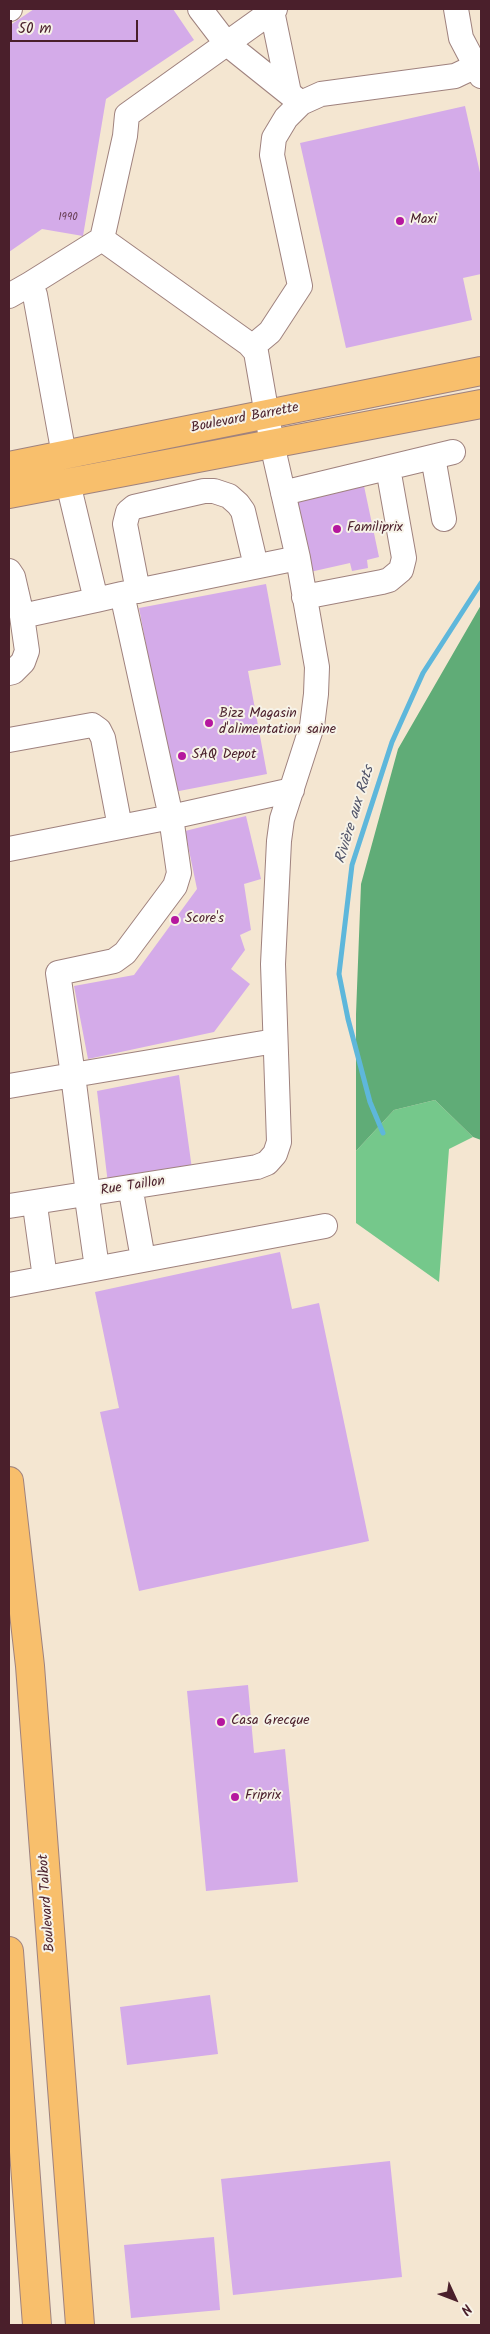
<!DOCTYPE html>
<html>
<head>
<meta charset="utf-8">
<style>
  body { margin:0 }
  #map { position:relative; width:490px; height:2334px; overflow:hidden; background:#f4e6d1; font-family:Kalam,sans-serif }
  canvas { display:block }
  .frame { position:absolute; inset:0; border:10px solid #4a1f2b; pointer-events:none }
  .north { position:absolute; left:430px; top:2274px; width:50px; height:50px; -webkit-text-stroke:4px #f7f3e8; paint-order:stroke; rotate:133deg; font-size:14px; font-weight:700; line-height:20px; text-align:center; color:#4a1f2b }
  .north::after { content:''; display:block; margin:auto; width:18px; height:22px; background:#4a1f2b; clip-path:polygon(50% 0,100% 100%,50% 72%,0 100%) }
  .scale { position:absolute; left:10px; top:20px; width:128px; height:22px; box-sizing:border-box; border:2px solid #4a1f2b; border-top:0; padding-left:6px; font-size:15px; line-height:18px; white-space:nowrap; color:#4a1f2b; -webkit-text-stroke:4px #f7f3e8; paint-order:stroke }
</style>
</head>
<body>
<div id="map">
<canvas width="490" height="2334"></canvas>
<div class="frame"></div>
<div class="north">N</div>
<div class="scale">50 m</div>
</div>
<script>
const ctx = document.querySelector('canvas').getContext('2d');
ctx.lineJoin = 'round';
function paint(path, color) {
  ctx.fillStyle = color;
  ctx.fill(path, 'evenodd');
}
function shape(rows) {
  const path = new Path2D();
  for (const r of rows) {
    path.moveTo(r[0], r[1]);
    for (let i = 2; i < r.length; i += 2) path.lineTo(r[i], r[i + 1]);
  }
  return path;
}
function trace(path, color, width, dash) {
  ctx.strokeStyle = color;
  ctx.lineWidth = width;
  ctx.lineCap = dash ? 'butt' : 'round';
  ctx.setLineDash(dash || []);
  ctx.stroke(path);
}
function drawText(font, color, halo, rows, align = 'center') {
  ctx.font = font + ' Kalam,sans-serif';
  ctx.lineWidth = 4;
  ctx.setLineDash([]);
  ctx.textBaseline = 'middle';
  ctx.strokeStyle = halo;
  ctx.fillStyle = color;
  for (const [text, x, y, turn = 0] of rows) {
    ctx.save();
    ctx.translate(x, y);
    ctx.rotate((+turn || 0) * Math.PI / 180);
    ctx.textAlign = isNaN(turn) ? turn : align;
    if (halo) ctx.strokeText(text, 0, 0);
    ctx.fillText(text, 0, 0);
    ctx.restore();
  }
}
paint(shape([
  [435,1100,473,1137,449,1149,439,1282,356,1223,356,1151,394,1110]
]), '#75c88b');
paint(shape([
  [481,605,481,1140,473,1137,435,1100,394,1110,356,1151,356,1014,361,884,398,749]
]), '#60ac77');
trace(shape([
  [383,1133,370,1102,348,1019,339,974,352,865,392,742,423,673,481,583]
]), '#5eb7db', 5);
paint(shape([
  [34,9,173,9,194,40,106,99,83,236,42,229,9,252,9,26],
  [465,106,481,177,481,274,463,278,472,320,346,348,300,143],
  [364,486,379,557,367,560,368,568,352,571,350,563,310,572,295,500],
  [266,584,281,665,248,671,267,774,174,792,139,608],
  [246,816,261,879,244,884,251,930,240,935,245,950,231,969,250,984,214,1032,88,1059,74,986,134,975,197,889,185,831],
  [179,1075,192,1169,108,1184,97,1091],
  [280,1252,292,1309,319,1303,369,1541,139,1591,100,1412,119,1408,95,1292],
  [248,1685,254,1753,285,1749,298,1882,206,1891,187,1691],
  [210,1995,218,2054,127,2065,120,2007],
  [390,2161,402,2277,233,2295,221,2179],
  [214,2237,220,2310,131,2318,124,2245]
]), '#d4abe9');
const minor = shape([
  [9,9,10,9],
  [200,9,226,43,301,103],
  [456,9,461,38,481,76],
  [272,11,289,93],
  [102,239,125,136,127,115,275,9],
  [9,296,30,284],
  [252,347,270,332,300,286,272,155,274,138,286,118,301,103,321,94,455,76,476,66],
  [64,455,35,295,30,284,102,239,249,344,256,352,272,444,298,558,122,594],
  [433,457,444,519],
  [283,493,453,452],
  [9,571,13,577,22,616,96,600],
  [138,591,125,524,128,512,134,507,204,491,214,491,229,496,238,504,243,511,256,566],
  [304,597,382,582,389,580,401,570,404,558,388,468],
  [9,673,13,672,23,662,27,651,22,616],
  [9,740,92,725,99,730,103,738,120,827],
  [9,849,171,817,122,594,96,600,68,483],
  [9,1086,73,1075,58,973,114,961,125,953,175,886,179,873,171,817,292,790],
  [88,1194,73,1075,275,1041],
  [132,1197,143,1259],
  [88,1205,97,1268],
  [9,1206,257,1167,267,1163,275,1154,279,1142,273,964,279,841,282,819,312,726,316,694,317,667,298,558],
  [36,1213,45,1278],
  [9,1285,325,1226]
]);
const major = shape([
  [9,466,481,371],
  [9,494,481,404],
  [9,1481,30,1666,80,2325],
  [9,1951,37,2325]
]);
trace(minor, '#9f827e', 26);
trace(major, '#9f827e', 30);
trace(minor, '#fff', 24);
trace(major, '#f8bf6c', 28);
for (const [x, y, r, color] of [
  [400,221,5,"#b5179e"],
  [337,529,5,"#b5179e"],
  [209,723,5,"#b5179e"],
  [182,756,5,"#b5179e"],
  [175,920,5,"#b5179e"],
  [221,1722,5,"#b5179e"],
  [235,1797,5,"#b5179e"]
]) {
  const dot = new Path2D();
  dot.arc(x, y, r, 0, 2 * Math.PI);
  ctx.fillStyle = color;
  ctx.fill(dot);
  trace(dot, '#f7f3e8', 2);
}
drawText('11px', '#6c425a', null, [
  ["1990",68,218]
]);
drawText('14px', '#4a1f2b', '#f7f3e8', [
  ["Maxi",410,221],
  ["Familiprix",347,529],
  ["Bizz Magasin",219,715],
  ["d'alimentation saine",219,731],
  ["SAQ Depot",192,756],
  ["Score's",185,920],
  ["Casa Grecque",231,1722],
  ["Friprix",245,1797]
], 'left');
drawText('14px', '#4a1f2b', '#f7f3e8', [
  ["Boulevard Barrette",245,419,-11],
  ["Rue Taillon",133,1187,-9],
  ["Boulevard Talbot",48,1903,-94]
]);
drawText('italic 15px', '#515469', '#f7f3e8', [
  ["Rivière aux Rats",356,815,-73]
]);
</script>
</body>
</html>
